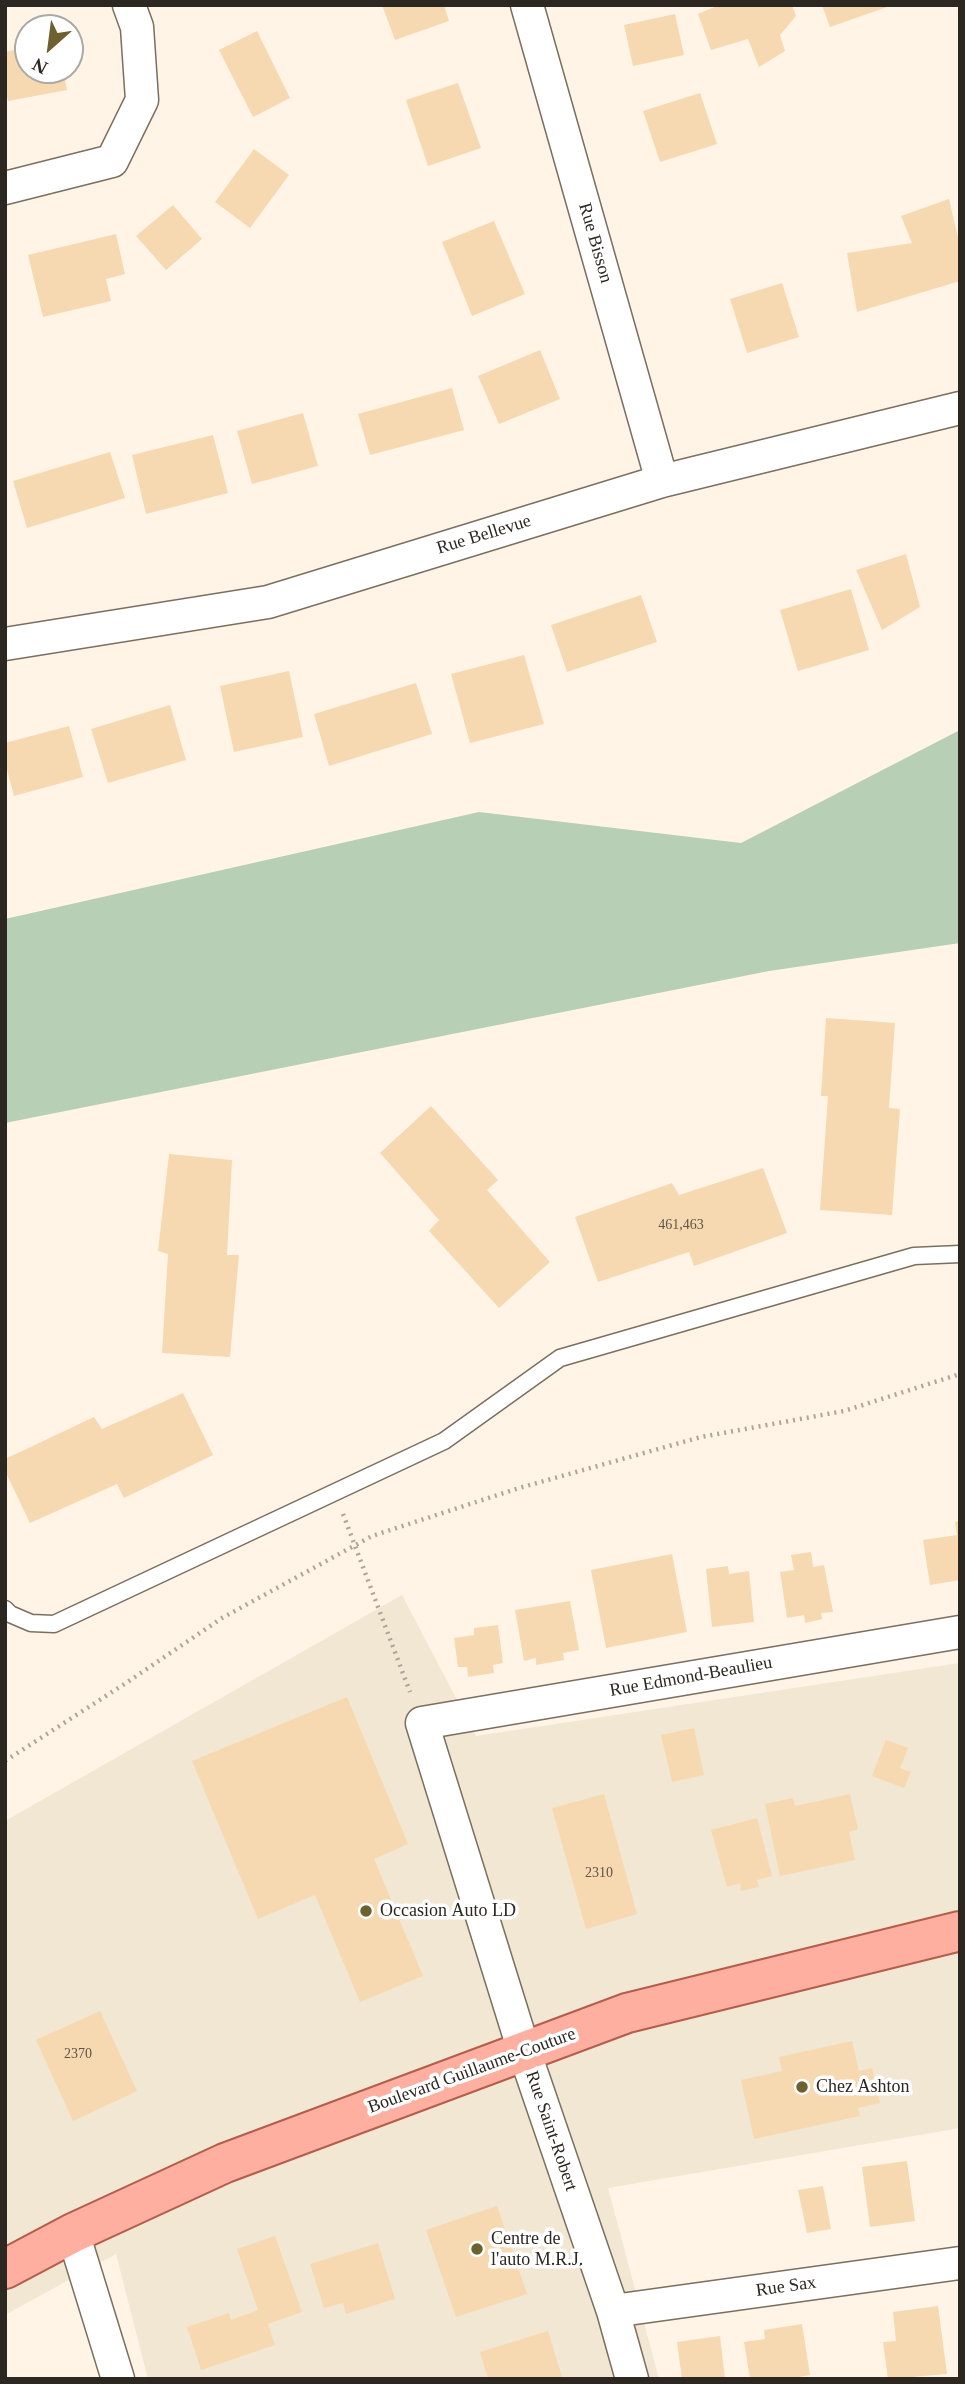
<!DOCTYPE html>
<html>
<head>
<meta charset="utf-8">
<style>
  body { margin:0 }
  #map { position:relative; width:965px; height:2384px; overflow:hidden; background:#fff4e6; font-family:Georgia,serif }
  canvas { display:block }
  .frame { position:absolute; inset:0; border:7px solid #2c2721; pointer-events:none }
  .north { position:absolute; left:14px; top:14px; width:70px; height:70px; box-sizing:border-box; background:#fff; border:2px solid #aba9a6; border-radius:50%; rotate:208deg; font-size:19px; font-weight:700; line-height:28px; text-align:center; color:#2c2721 }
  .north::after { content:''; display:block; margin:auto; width:24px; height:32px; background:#6e612f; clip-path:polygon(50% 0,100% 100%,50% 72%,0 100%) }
</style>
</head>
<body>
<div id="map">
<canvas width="965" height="2384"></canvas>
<div class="frame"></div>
<div class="north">N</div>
</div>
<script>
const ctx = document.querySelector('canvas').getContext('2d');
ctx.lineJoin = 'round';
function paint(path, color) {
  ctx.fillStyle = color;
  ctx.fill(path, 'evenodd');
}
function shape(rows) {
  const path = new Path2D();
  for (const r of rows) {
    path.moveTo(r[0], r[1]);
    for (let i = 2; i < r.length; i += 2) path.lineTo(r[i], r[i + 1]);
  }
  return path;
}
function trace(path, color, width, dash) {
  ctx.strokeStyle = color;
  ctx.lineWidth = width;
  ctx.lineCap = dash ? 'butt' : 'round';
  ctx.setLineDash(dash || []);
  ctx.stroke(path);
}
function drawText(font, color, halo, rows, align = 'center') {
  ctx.font = font + ' Georgia,serif';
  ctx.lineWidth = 7;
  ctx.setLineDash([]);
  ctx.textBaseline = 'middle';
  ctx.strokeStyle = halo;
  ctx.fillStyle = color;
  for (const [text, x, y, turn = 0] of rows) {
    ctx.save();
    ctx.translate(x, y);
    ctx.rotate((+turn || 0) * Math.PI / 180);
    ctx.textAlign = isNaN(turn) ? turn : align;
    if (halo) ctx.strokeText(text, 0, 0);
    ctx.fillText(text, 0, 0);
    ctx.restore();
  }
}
paint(shape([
  [402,1595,476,1736,960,1663,960,2128,608,2188,659,2379,148,2379,116,2254,5,2315,5,1821]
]), '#f1e7d2');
paint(shape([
  [960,730,960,943,769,971,5,1123,5,919,479,812,741,843]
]), '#b7cfb4');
paint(shape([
  [382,5,444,5,449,21,395,40],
  [719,5,792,5,796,16,780,35,785,51,759,67,748,39,711,50,698,14],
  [822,5,890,5,890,6,830,27],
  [675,14,684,55,633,66,624,25],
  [257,31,290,98,253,117,219,50],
  [28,47,28,70,63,70,67,90,8,101,5,88,5,52],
  [458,83,481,148,428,166,406,100],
  [700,93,717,144,660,162,643,111],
  [254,149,289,175,250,228,215,202],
  [949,199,960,246,960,281,857,312,847,253,912,243,901,216],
  [173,205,202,239,166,270,136,236],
  [494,221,525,294,472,316,442,242],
  [116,234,125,274,106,279,111,301,43,317,28,255],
  [782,283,799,337,747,353,730,299],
  [540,350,560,399,499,424,478,376],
  [452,388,464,430,370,455,358,414],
  [303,413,318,466,252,484,237,431],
  [213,435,228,493,146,514,132,455],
  [110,452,125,498,27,528,13,481],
  [906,554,920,607,882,630,856,570],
  [851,589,869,650,798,671,780,610],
  [641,595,657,642,567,672,551,625],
  [524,655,544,724,470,743,451,674],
  [289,671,303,737,234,752,220,686],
  [416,683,432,734,329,766,314,714],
  [170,705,186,760,108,783,91,729],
  [69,726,83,777,14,796,5,762,5,743],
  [826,1018,895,1023,889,1108,900,1109,892,1215,820,1210,828,1096,821,1096],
  [431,1106,498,1180,487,1190,550,1262,499,1308,429,1231,439,1220,380,1153],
  [169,1154,232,1160,227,1255,239,1255,230,1357,162,1353,168,1254,158,1251],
  [763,1168,787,1233,694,1266,689,1252,598,1282,575,1217,672,1183,679,1195],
  [183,1393,213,1455,124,1498,117,1484,30,1523,5,1471,5,1459,94,1417,102,1429],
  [960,1521,960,1580,930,1585,923,1540,957,1535,955,1522],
  [811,1552,813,1567,824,1565,833,1612,821,1613,822,1619,805,1623,804,1615,787,1618,780,1572,794,1570,791,1555],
  [672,1554,687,1632,606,1648,591,1570],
  [728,1566,729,1574,749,1571,754,1622,712,1627,706,1569],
  [570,1601,579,1650,563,1653,564,1660,536,1665,536,1658,524,1661,515,1610],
  [498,1625,503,1663,493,1665,494,1673,468,1677,467,1667,458,1667,454,1638,474,1635,474,1628],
  [347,1697,408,1844,374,1859,423,1976,360,2002,315,1895,258,1919,192,1761],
  [694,1728,704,1775,672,1782,661,1735],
  [886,1740,908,1748,900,1768,911,1772,904,1788,872,1776],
  [604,1794,637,1914,586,1929,552,1808],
  [850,1794,858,1829,849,1832,855,1860,780,1876,765,1804,793,1798,795,1806],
  [757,1818,772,1876,757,1880,759,1887,741,1891,740,1883,727,1887,711,1830],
  [100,2011,137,2091,73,2121,36,2040],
  [852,2041,859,2071,872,2068,880,2103,858,2108,860,2116,754,2139,741,2080,782,2071,779,2057],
  [907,2161,915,2221,870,2227,862,2167],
  [823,2186,831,2229,807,2233,798,2190],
  [497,2206,527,2294,456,2317,426,2230],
  [275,2236,302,2312,268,2324,275,2345,201,2370,187,2327,229,2313,231,2320,258,2310,237,2249],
  [378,2243,395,2299,346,2314,343,2303,324,2308,310,2264],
  [938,2306,947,2374,888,2379,883,2342,896,2341,893,2312],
  [802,2324,810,2375,789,2379,750,2379,744,2342,765,2339,764,2330],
  [548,2331,562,2377,488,2379,480,2352],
  [720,2336,725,2379,682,2379,677,2342]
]), '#f6d9b1');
const lane = shape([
  [5,1609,10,1614,31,1623,54,1624,444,1441,560,1358,914,1256,960,1254]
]);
const street = shape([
  [527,5,662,481],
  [5,188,112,161,142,100,137,27,129,5],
  [5,644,268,602,662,481,960,408],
  [73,2233,118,2379],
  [613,2311,960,2263],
  [632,2379,613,2311,524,2051,422,1723,960,1632]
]);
const primary = shape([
  [5,2269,73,2233,225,2163,627,2013,960,1931]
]);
trace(lane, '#7a6f60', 19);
trace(street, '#7a6f60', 35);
trace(primary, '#b45d4b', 42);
trace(shape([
  [343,1514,410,1692],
  [5,1761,126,1683,222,1618,372,1536,519,1488,701,1437,844,1411,960,1374]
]), '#ada59a', 4.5, [2, 5]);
trace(lane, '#fff', 16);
trace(street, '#fff', 32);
trace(primary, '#feafa0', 38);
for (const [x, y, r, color] of [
  [366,1911,7,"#6e612f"],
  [802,2087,7,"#6e612f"],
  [477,2249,7,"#6e612f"]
]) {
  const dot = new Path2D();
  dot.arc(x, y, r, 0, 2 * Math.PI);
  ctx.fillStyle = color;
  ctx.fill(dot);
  trace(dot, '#fff', 2.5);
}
drawText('14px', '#5e5445', null, [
  ["461,463",681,1225],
  ["2310",599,1873],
  ["2370",78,2054]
]);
drawText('18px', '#2c2721', '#fff', [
  ["Rue Bisson",595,243,74],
  ["Rue Bellevue",484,535,-17],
  ["Rue Edmond-Beaulieu",691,1677,-10],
  ["Boulevard Guillaume-Couture",472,2071,-20],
  ["Rue Saint-Robert",551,2131,71],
  ["Rue Sax",786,2287,-8]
]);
drawText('18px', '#2c2721', '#fff', [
  ["Occasion Auto LD",380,1911],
  ["Chez Ashton",816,2087],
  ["Centre de",491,2239],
  ["l'auto M.R.J.",491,2260]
], 'left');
</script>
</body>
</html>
